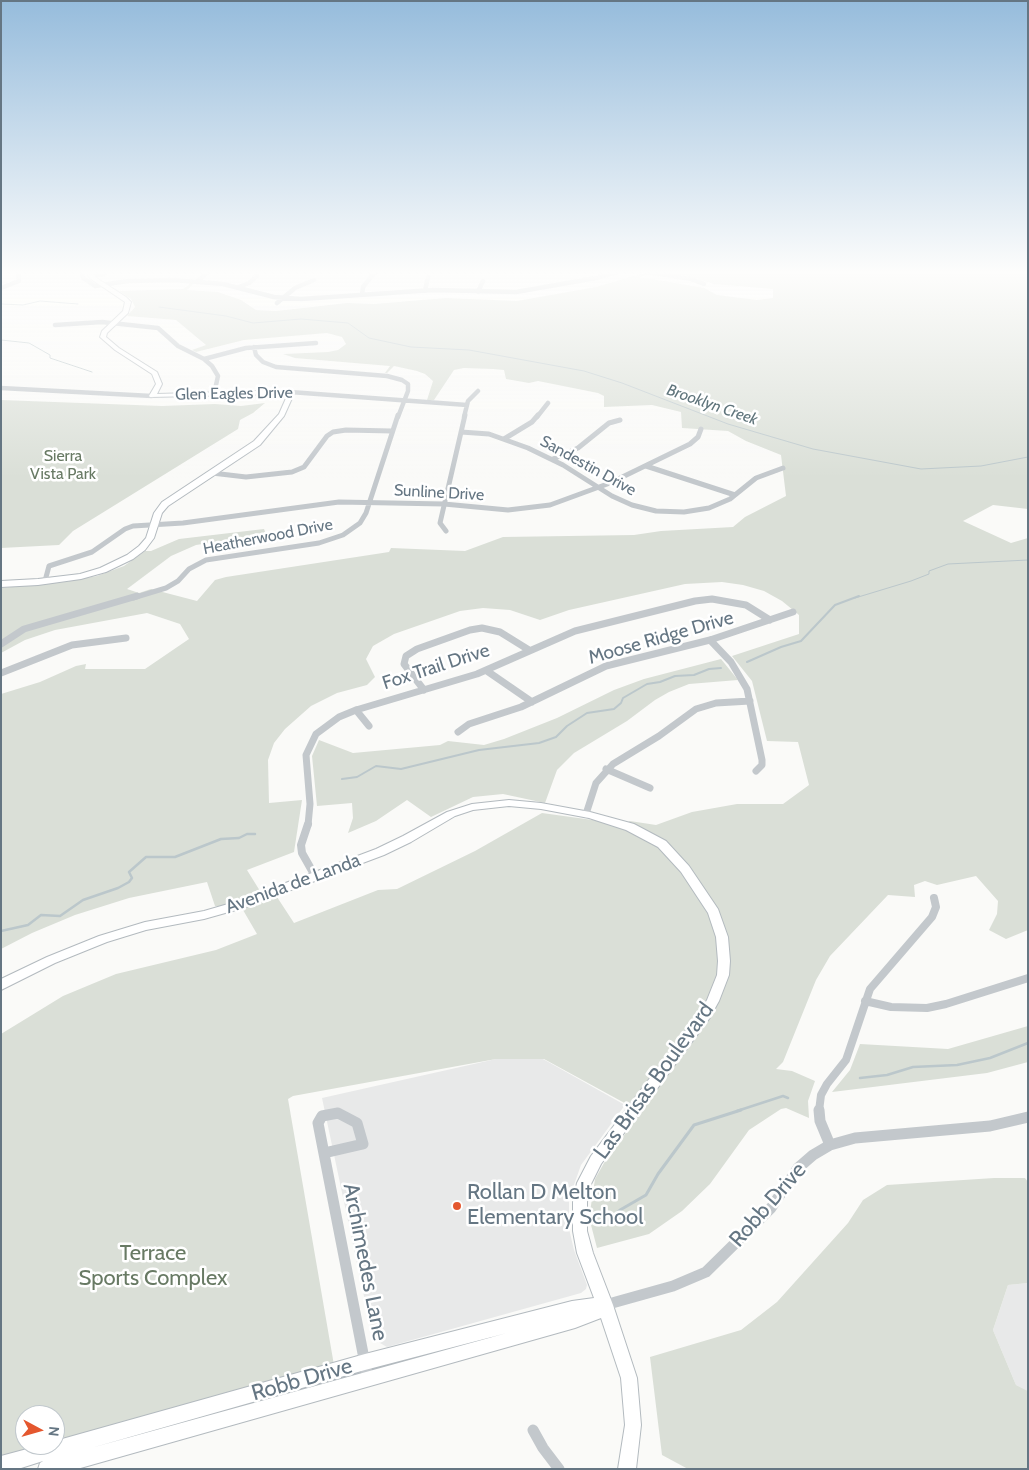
<!DOCTYPE html>
<html>
<head>
<meta charset="utf-8">
<style>
  body { margin:0 }
  #map { position:relative; width:1029px; height:1470px; overflow:hidden; background:#fafaf8; font-family:Cabin,sans-serif }
  canvas { display:block }
  .frame { position:absolute; inset:0; border:2px solid #657683; pointer-events:none }
  .north { position:absolute; left:15px; top:1405px; width:50px; height:50px; box-sizing:border-box; background:#fff; border:1px solid #c1c8cd; border-radius:50%; rotate:96deg; font-size:14px; font-weight:700; line-height:20px; text-align:center; color:#657683 }
  .north::after { content:''; display:block; margin:auto; width:18px; height:22px; background:#e4572e; clip-path:polygon(50% 0,100% 100%,50% 72%,0 100%) }
</style>
</head>
<body>
<div id="map">
<canvas width="1029" height="1470"></canvas>
<div class="frame"></div>
<div class="north">N</div>
</div>
<script>
const ctx = document.querySelector('canvas').getContext('2d');
ctx.lineJoin = 'round';
function paint(path, color) {
  ctx.fillStyle = color;
  ctx.fill(path, 'evenodd');
}
function shape(rows) {
  const path = new Path2D();
  for (const r of rows) {
    path.moveTo(r[0], r[1]);
    for (let i = 2; i < r.length; i += 2) path.lineTo(r[i], r[i + 1]);
  }
  return path;
}
function trace(path, color, width, dash) {
  ctx.strokeStyle = color;
  ctx.lineWidth = width;
  ctx.lineCap = dash ? 'butt' : 'round';
  ctx.setLineDash(dash || []);
  ctx.stroke(path);
}
function drawText(font, color, halo, rows, align = 'center') {
  ctx.font = font + ' Cabin,sans-serif';
  ctx.lineWidth = 5;
  ctx.setLineDash([]);
  ctx.textBaseline = 'middle';
  ctx.strokeStyle = halo;
  ctx.fillStyle = color;
  for (const [text, x, y, turn = 0] of rows) {
    ctx.save();
    ctx.translate(x, y);
    ctx.rotate((+turn || 0) * Math.PI / 180);
    ctx.textAlign = isNaN(turn) ? turn : align;
    if (halo) ctx.strokeText(text, 0, 0);
    ctx.fillText(text, 0, 0);
    ctx.restore();
  }
}
paint(shape([
  [496,1059,543,1059,625,1105,581,1165,569,1199,569,1229,574,1250,587,1285,586,1289,581,1293,387,1347,373,1339,322,1098],
  [1028,1283,1028,1391,1016,1385,993,1330,1008,1285]
]), '#e8e9e9');
paint(shape([
  [655,272,1028,272,1028,509,993,505,963,521,1011,543,1028,538,1028,930,1006,939,989,930,997,914,998,901,976,876,937,885,925,881,914,885,915,897,888,895,830,956,816,980,783,1062,776,1069,792,1071,815,1081,808,1101,809,1118,786,1108,781,1109,749,1130,710,1184,682,1211,649,1234,597,1248,591,1225,590,1212,595,1179,604,1163,641,1112,544,1059,496,1059,293,1096,288,1099,335,1371,55,1444,55,1415,25,1415,25,1445,50,1445,1,1458,1,1034,63,996,116,974,216,950,257,934,243,910,215,906,207,882,129,898,75,915,32,933,1,949,1,694,40,682,76,666,86,664,85,669,145,669,189,639,180,624,147,613,55,630,25,640,1,653,1,588,64,582,97,576,124,566,145,551,151,551,179,539,264,529,266,534,196,545,171,556,127,589,139,593,151,589,197,601,215,580,226,577,389,552,391,548,465,551,503,537,634,535,661,531,733,527,745,517,786,496,781,455,746,441,728,431,682,428,681,412,652,405,604,407,604,396,598,393,538,381,529,383,506,379,504,370,493,369,464,368,454,370,434,400,427,400,433,381,425,374,417,371,394,366,387,373,385,373,390,366,295,358,283,354,328,352,338,350,346,344,342,337,327,333,244,340,196,352,192,350,206,345,176,320,127,316,135,307,131,299,119,291,183,289,191,283,194,283,187,290,218,292,241,300,256,310,276,311,347,303,374,304,446,298,517,301,596,287,644,273,648,274,640,277,704,288,717,295,757,300,773,298,773,289,714,284,688,276],
  [722,582,743,585,764,591,782,601,799,615,799,634,732,656,752,681,767,741,798,742,809,785,783,804,737,804,692,812,656,825,630,821,618,827,600,821,542,813,475,851,397,889,378,890,294,923,277,897,260,891,247,870,294,852,302,800,269,803,268,760,274,743,285,729,311,706,337,693,367,685,375,677,366,659,373,646,394,634,460,611,483,608,510,610,540,620,569,610,685,584],
  [1,400,162,406,215,404,241,406,265,403,253,413,240,420,238,429,73,531,59,545,1,548],
  [721,659,738,680,689,684,669,692,655,700,627,721,574,753,557,770,545,803,503,794,473,797,431,817,407,800,376,821,348,833,353,818,352,803,317,806,312,756,319,740,353,753,440,745,448,741,484,745,504,739,557,718,614,690,644,679],
  [1028,1026,1028,1062,987,1073,832,1092,850,1070,860,1044,948,1049],
  [994,1178,1025,1178,1028,1182,1028,1283,1008,1285,993,1330,1016,1385,1028,1391,1028,1469,688,1469,662,1455,650,1357,741,1330,777,1302,848,1223,863,1200,887,1185]
]), '#dadfd7');
trace(shape([
  [1,304,23,305,40,301,78,304],
  [159,307,226,316,253,323,301,319,348,323,369,338,411,347,469,350,584,371,622,383,728,424,813,449,921,469,981,466,1028,457],
  [1,340,29,343,50,355,50,358,92,372],
  [855,598,911,581,929,574,929,571,948,564,1028,560]
]), '#bbc7cb', 1);
trace(shape([
  [747,662,781,647,801,641,835,605,859,596],
  [342,779,357,777,376,766,401,769,479,750,539,743,556,737,567,726,587,713,614,709,621,703,623,698,647,684,660,682,675,676,694,675,709,669,721,668]
]), '#bbc7cb', 2);
trace(shape([
  [1,931,28,925,41,915,60,916,83,900,118,888,129,882,132,878,129,872,146,857,175,857,221,839,239,838,247,834,255,834],
  [860,1078,887,1075,913,1067,957,1065,990,1058,1028,1043],
  [737,1111,783,1096,788,1098]
]), '#bbc7cb', 2.5);
trace(shape([
  [609,1220,620,1210,646,1195,658,1174,694,1125,741,1110]
]), '#bbc7cb', 3);
const secondary = shape([
  [88,272,94,272,95,277,126,297,131,302,128,313,107,333,106,337,119,348,157,372,162,384,157,394,290,390,293,392,293,396,284,416,260,445,168,506,162,513,154,538,145,550,133,559,106,572,81,579,38,585,1,587,1,581,38,579,80,574,100,568,127,555,139,546,146,538,154,513,162,502,254,441,279,414,287,396,287,394,150,397,149,396,156,384,152,374,115,350,100,337,102,331,123,311,125,302,91,279,88,276,88,272],
  [509,800,541,803,590,812,634,824,666,841,689,866,718,909,728,937,730,961,729,975,719,1001,709,1019,601,1164,591,1184,587,1202,587,1231,593,1253,613,1305,637,1378,641,1425,636,1469,618,1469,625,1425,621,1378,601,1318,575,1328,77,1469,38,1469,40,1463,43,1461,18,1469,1,1469,1,1456,42,1445,55,1445,55,1441,365,1354,572,1301,594,1298,577,1253,573,1231,573,1202,577,1183,591,1156,699,1013,707,1000,717,975,718,961,716,937,708,913,681,872,658,847,626,830,589,818,541,809,509,806,473,810,455,816,411,842,384,855,243,908,204,919,146,930,107,942,55,963,1,990,1,979,47,957,99,936,145,922,204,911,235,902,376,849,403,836,447,812,472,804,509,800],
  [507,1333,91,1448,365,1370,507,1333]
]);
trace(secondary, '#b3babf', 2);
trace(shape([
  [82,272,83,278,95,286,128,281,174,280,223,284,274,297,301,299,433,290,516,292,596,278,617,272],
  [647,272,691,279,704,284],
  [91,276,104,274],
  [197,282,208,272],
  [239,287,249,283,257,276],
  [1,288,19,281,18,272],
  [425,291,428,277],
  [478,292,483,281],
  [362,295,363,287,375,272],
  [277,303,295,288,314,280],
  [55,325,102,322,158,328,178,346,204,359,212,366,218,376,214,394],
  [254,347,256,355,263,362,276,367,387,376,402,380,408,384,408,391,398,417],
  [204,359,246,348,316,343],
  [1,388,152,396],
  [290,392,467,405],
  [464,417,468,401,478,391],
  [537,417,548,403]
]), '#c3c8cc', 4.5);
trace(shape([
  [461,432,489,434,528,448,563,465,612,496,632,505,656,511,684,512,709,508,730,499,756,478,783,468],
  [504,439,532,422,538,415],
  [553,459,578,448,609,423,620,420],
  [646,466,735,495],
  [212,473,246,477,292,472,304,467,327,436,333,432,346,430,392,431],
  [446,531,440,523,465,415],
  [45,581,49,566,92,552,125,529,133,526,183,523,339,502,444,504,508,510,550,505,610,483,690,444,698,437,701,429],
  [133,598,166,588,178,581,189,569,206,560,319,543,343,535,360,523,366,513,398,415]
]), '#c3c8cc', 5);
trace(shape([
  [710,640,731,662,747,689,762,760,762,765,756,771],
  [1,644,24,629,137,596],
  [487,671,532,702],
  [1,673,72,645,126,638],
  [424,690,404,664,406,656,417,649,470,630,482,628,500,632,529,650],
  [356,710,369,726],
  [458,732,469,724,521,707,606,666,710,640,793,612],
  [606,769,650,788],
  [586,814,596,783,613,764,659,736,696,709,716,703,750,701],
  [308,825,310,804,306,755,316,734,339,717,356,710,477,674,575,631,695,601,712,599,746,605,770,620]
]), '#c3c8cc', 7);
trace(shape([
  [308,824,301,845,302,853,315,876],
  [865,1001,891,1007,927,1008,946,1004,1028,978],
  [819,1111,821,1095,827,1084,846,1060,870,989,932,917,936,907,934,898]
]), '#c3c8cc', 8);
trace(shape([
  [819,1110,820,1121,830,1145],
  [324,1153,363,1144,357,1123,338,1113,322,1116,318,1123,368,1379],
  [605,1305,673,1286,706,1272,771,1208,798,1168,813,1155,830,1145,855,1138,990,1126,1028,1117],
  [533,1430,543,1448,559,1469]
]), '#c3c8cc', 11);
paint(secondary, '#fff');
const sky = ctx.createLinearGradient(0, 0, 0, 478);
sky.addColorStop(0, '#96bcdc');
sky.addColorStop(0.57, '#fdfdfc');
sky.addColorStop(1, '#fdfdfc00');
ctx.fillStyle = sky;
ctx.fillRect(0, 0, 1029, 478);
for (const [x, y, r, color] of [
  [457,1206,5,"#e4572e"]
]) {
  const dot = new Path2D();
  dot.arc(x, y, r, 0, 2 * Math.PI);
  ctx.fillStyle = color;
  ctx.fill(dot);
  trace(dot, '#fff', 2);
}
drawText('16px', '#657683', '#fff', [
  ["Glen Eagles Drive",234,394,-1],
  ["Sandestin Drive",588,466,29],
  ["Sunline Drive",439,493,3],
  ["Heatherwood Drive",268,537,-11]
]);
drawText('italic 16px', '#60757c', '#fff', [
  ["Brooklyn Creek",712,405,19]
]);
drawText('16px', '#687a64', '#fff', [
  ["Sierra",63,456],
  ["Vista Park",63,474]
]);
drawText('19px', '#657683', '#fff', [
  ["Moose Ridge Drive",661,638,-16],
  ["Fox Trail Drive",436,667,-18],
  ["Avenida de Landa",293,884,-20]
]);
drawText('22px', '#657683', '#fff', [
  ["Las Brisas Boulevard",654,1081,-54],
  ["Robb Drive",768,1205,-49],
  ["Archimedes Lane",365,1262,79],
  ["Robb Drive",302,1380,-16]
]);
drawText('22px', '#657683', '#fff', [
  ["Rollan D Melton",467,1193],
  ["Elementary School",467,1218]
], 'left');
drawText('22px', '#687a64', '#fff', [
  ["Terrace",153,1254],
  ["Sports Complex",153,1279]
]);
</script>
</body>
</html>
